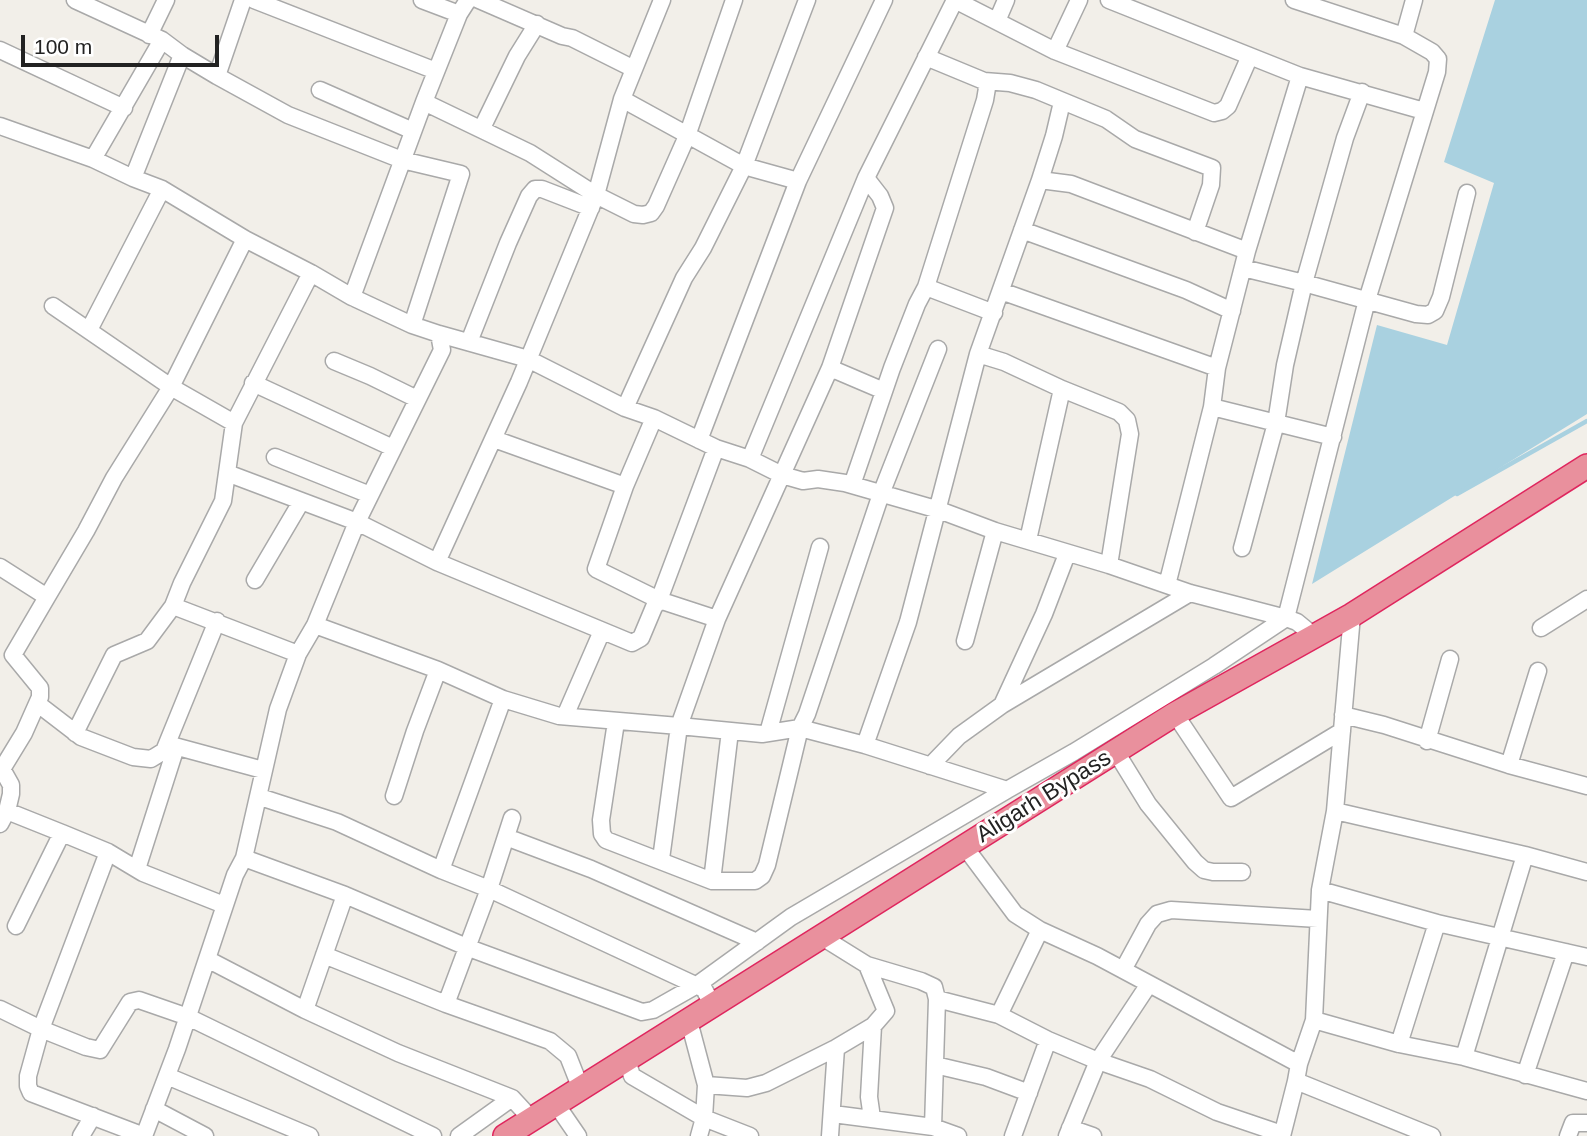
<!DOCTYPE html>
<html>
<head>
<meta charset="utf-8">
<style>
  body { margin:0 }
  #map { position:relative; width:1587px; height:1136px; overflow:hidden; background:#f2efe9; font-family:Arial,sans-serif }
  canvas { display:block }
  .scale { position:absolute; left:21px; top:35px; width:198px; height:32px; box-sizing:border-box; border:4px solid #222; border-top:0; padding-left:9px; font-size:21px; line-height:24px; white-space:nowrap; color:#222; -webkit-text-stroke:5px #fff; paint-order:stroke }
</style>
</head>
<body>
<div id="map">
<canvas width="1587" height="1136"></canvas>
<div class="scale">100 m</div>
</div>
<script>
const ctx = document.querySelector('canvas').getContext('2d');
ctx.lineJoin = 'round';
function paint(path, color) {
  ctx.fillStyle = color;
  ctx.fill(path, 'evenodd');
}
function shape(rows) {
  const path = new Path2D();
  for (const r of rows) {
    path.moveTo(r[0], r[1]);
    for (let i = 2; i < r.length; i += 2) path.lineTo(r[i], r[i + 1]);
  }
  return path;
}
function trace(path, color, width, dash) {
  ctx.strokeStyle = color;
  ctx.lineWidth = width;
  ctx.lineCap = dash ? 'butt' : 'round';
  ctx.setLineDash(dash || []);
  ctx.stroke(path);
}
function drawText(font, color, halo, rows, align = 'center') {
  ctx.font = font + ' Arial,sans-serif';
  ctx.lineWidth = 6;
  ctx.setLineDash([]);
  ctx.textBaseline = 'middle';
  ctx.strokeStyle = halo;
  ctx.fillStyle = color;
  for (const [text, x, y, turn = 0] of rows) {
    ctx.save();
    ctx.translate(x, y);
    ctx.rotate((+turn || 0) * Math.PI / 180);
    ctx.textAlign = isNaN(turn) ? turn : align;
    if (halo) ctx.strokeText(text, 0, 0);
    ctx.fillText(text, 0, 0);
    ctx.restore();
  }
}
paint(shape([
  [1495,0,1587,0,1587,414,1312,584,1377,325,1447,345,1494,183,1444,162]
]), '#a9d1e0');
trace(shape([
  [1457,494,1587,421]
]), '#a9d1e0', 4.5);
const minor = shape([
  [75,0,162,40,182,55],
  [254,0,436,71],
  [422,0,459,14],
  [479,0,562,36,572,38,634,69],
  [955,0,1055,51,1214,113,1222,111,1228,106,1249,58],
  [1109,0,1300,76],
  [997,21,1006,0],
  [149,35,166,0],
  [1404,36,1414,0],
  [0,50,124,108],
  [1055,51,1079,0],
  [217,76,288,115,402,160,461,174,412,325],
  [984,81,1010,83,1036,90,1106,119,1135,139,1212,168,1211,185,1195,232],
  [320,90,413,131],
  [622,99,744,166,807,0],
  [424,102,530,153,596,195,634,214,643,215,651,213,656,206,687,136,734,0],
  [0,126,93,159,133,178,162,189,245,239,311,273],
  [482,128,517,56,537,24],
  [93,159,162,40],
  [133,178,182,55,217,76,243,0],
  [1040,180,1054,136,1062,102],
  [1022,230,1186,290,1232,311],
  [1243,268,1304,283,1345,138,1362,92],
  [926,287,994,313],
  [1001,291,1217,368],
  [53,306,171,387,245,239],
  [89,330,162,189],
  [439,334,528,359,625,408,654,418,716,448,750,459,782,475,803,481,818,479,845,483,939,510,995,531,1109,565,1190,593,1286,618,1297,622,1314,636],
  [469,342,508,243,529,196,535,189,542,189,591,208],
  [978,354,1004,362,1062,389,1028,540],
  [334,361,370,376,417,399],
  [830,368,884,391],
  [253,383,393,448],
  [1062,389,1119,412,1127,420,1130,434,1109,565],
  [1212,407,1333,437],
  [625,408,684,278,703,248,744,166,798,181],
  [234,423,223,501,182,583,173,606,298,654],
  [494,439,625,486],
  [699,440,798,181,884,0],
  [275,457,370,495],
  [750,459,866,178,955,0],
  [227,473,357,522,437,562,632,643,641,638,654,607,659,600,716,448],
  [852,485,892,368,917,304,926,287,985,100,987,88,984,81,926,57],
  [1242,548,1276,423,1285,365,1304,283,1416,314,1428,315,1435,311,1441,297,1467,193],
  [437,562,519,382,596,195,622,99,662,0],
  [0,567,47,597,13,655,40,688,40,697,24,733,2,769,11,785,11,794,7,811,0,824],
  [255,580,301,502],
  [1167,585,1212,407,1217,368,1247,251,1300,76,1424,111],
  [47,597,86,531,114,478,171,387,234,423,311,273,352,297],
  [1352,615,1335,811,1320,890,1314,1020,1299,1064,1296,1081,1432,1136],
  [717,619,830,368,885,208,880,196,866,178],
  [315,625,438,670,503,699,441,870,489,889,446,1004],
  [1541,628,1587,599],
  [965,641,995,531],
  [503,699,559,716,679,726,717,619,659,600,596,569,625,486,654,418],
  [38,704,81,737,133,757,151,759,164,751,217,621],
  [1002,705,1044,614,1067,554],
  [1175,714,1231,798,1342,731],
  [1343,715,1384,725,1509,765,1587,786],
  [565,716,602,631],
  [616,722,601,820,602,834,606,840,712,881,755,881,762,876,767,865,800,728,865,745,1007,790,1074,752,1214,666,1286,618,1367,300,1437,72,1438,59,1432,52,1404,36,1294,0],
  [75,733,114,655,147,641,173,606],
  [768,733,820,547],
  [1427,741,1450,659],
  [167,744,263,770],
  [865,745,908,622,978,354,1040,180,1071,184,1247,251],
  [1116,752,1148,804,1195,862,1204,870,1213,872,1242,872],
  [1509,765,1538,671],
  [930,766,959,736,1002,705,1190,593],
  [394,796,415,731,438,670],
  [260,797,337,822,441,870],
  [7,811,62,833,16,926],
  [1335,811,1525,855,1587,872],
  [512,818,489,889,704,989,713,1006],
  [62,833,108,852,143,873,224,905],
  [506,837,591,869,757,942],
  [965,847,1015,914,1040,930,1097,956,1299,1064],
  [108,852,41,1029,28,1076,28,1086,31,1093,144,1136],
  [244,858,345,895,469,948,642,1012,653,1010,697,985,791,917,1007,790],
  [661,859,679,726,762,734,800,728,807,714,881,494,938,349],
  [137,869,176,747],
  [712,881,730,731],
  [1320,890,1437,923,1587,957],
  [822,937,867,965,921,981,934,987,937,999,933,1127],
  [324,955,446,1004,550,1041,568,1056,581,1089],
  [207,959,305,1010,398,1053,512,1098,524,1111,528,1122],
  [1123,970,1148,924,1157,914,1171,910,1318,919],
  [937,999,999,1015,1048,1040,1098,1061,1150,1079,1217,1112,1282,1134],
  [0,1009,41,1029,86,1047,100,1050,130,1002,139,1000,188,1017,433,1136],
  [305,1010,345,895],
  [999,1015,1040,930],
  [1314,1020,1399,1044,1464,1057,1587,1091],
  [689,1021,706,1085,704,1118,699,1136],
  [1399,1044,1437,923],
  [1464,1057,1525,855],
  [627,1060,632,1076,704,1118,750,1136],
  [935,1065,986,1077,1029,1093],
  [1525,1075,1566,952],
  [167,1076,310,1136],
  [706,1085,747,1088,766,1083,836,1048,873,1026,886,1011,867,965],
  [556,1104,578,1136],
  [154,1109,205,1136],
  [833,1114,933,1127,958,1136],
  [872,1118,869,1097,873,1026],
  [1070,1128,1093,1136],
  [81,1136,93,1116],
  [144,1136,177,1049,235,875,244,858,278,709,298,654,315,625,357,522,442,350,439,334,412,325,352,297,424,102,459,14,468,0],
  [459,1136,512,1098],
  [830,1136,836,1048],
  [1013,1136,1048,1040],
  [1067,1136,1098,1061,1149,984],
  [1282,1136,1296,1081],
  [1568,1136,1573,1123,1587,1123]
]);
const highway = shape([
  [505,1136,1175,714,1352,615,1587,466]
]);
trace(minor, '#a9a9a9', 19);
trace(highway, '#df265e', 26);
trace(minor, '#fff', 16);
trace(highway, '#e9909d', 23);
drawText('23px', '#222', '#fff', [
  ["Aligarh Bypass",1044,797,-32]
]);
</script>
</body>
</html>
